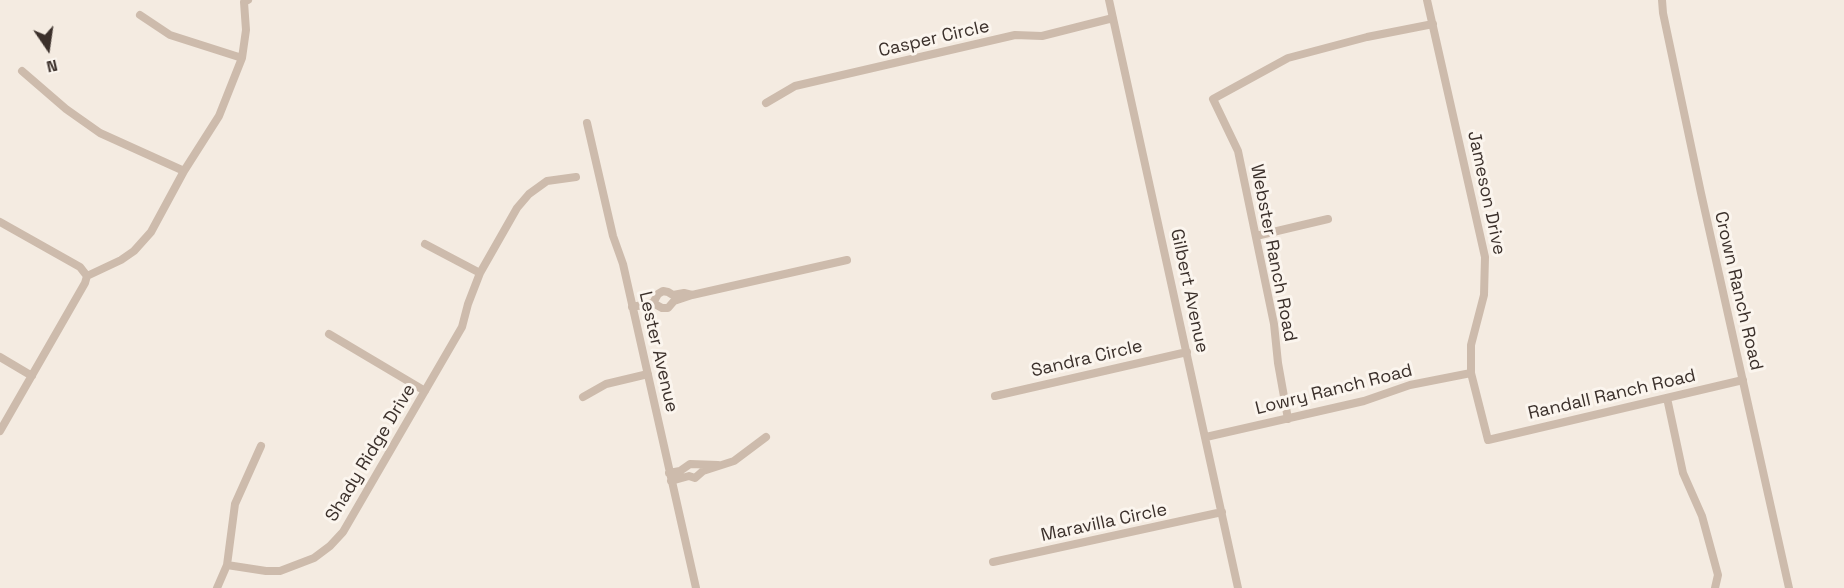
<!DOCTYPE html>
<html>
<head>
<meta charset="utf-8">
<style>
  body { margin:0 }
  #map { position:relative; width:1844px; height:588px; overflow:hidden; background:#f4ebe1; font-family:"Space Grotesk",sans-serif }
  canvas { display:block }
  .north { position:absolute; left:18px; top:18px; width:60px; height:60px; -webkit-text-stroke:4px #fbf5ee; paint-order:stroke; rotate:167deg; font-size:16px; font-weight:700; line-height:24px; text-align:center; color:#3b302b }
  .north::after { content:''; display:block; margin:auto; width:21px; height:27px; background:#3b302b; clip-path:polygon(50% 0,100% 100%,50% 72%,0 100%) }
</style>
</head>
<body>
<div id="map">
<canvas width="1844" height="588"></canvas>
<div class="north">N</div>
</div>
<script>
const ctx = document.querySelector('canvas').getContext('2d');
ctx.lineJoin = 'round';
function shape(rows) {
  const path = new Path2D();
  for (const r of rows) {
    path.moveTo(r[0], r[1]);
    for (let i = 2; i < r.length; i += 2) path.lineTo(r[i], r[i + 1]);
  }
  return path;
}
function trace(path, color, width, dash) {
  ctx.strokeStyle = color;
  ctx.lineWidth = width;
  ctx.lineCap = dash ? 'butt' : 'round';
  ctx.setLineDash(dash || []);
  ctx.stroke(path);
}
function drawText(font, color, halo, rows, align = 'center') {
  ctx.font = font + ' "Space Grotesk",sans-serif';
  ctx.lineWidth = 6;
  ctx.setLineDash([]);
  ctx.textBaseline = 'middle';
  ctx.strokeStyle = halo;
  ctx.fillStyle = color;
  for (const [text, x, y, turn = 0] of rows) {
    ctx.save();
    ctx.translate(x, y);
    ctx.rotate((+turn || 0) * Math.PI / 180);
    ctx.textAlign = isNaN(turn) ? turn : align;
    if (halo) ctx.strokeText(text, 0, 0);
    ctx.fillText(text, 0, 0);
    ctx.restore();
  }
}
trace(shape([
  [1109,0,1238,588],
  [1427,0,1485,257,1484,295,1471,345,1471,373,1488,440,1743,380],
  [1662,0,1663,13,1701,193,1789,588],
  [140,15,170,35,242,58],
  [22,71,66,109,100,133,184,171],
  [766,103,795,86,1015,35,1042,36,1113,18],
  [587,123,613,236,623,264,696,588],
  [0,222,80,267,87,276],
  [1256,236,1328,219],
  [425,244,480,273],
  [653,303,658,294,663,291,668,292,673,295,684,293,692,295],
  [632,307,653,303,662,308,668,308,674,301,692,295,847,260],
  [329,334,425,391],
  [0,357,32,376],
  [995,396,1187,352],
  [583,397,606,384,648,374],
  [1667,398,1683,473,1702,516,1718,575,1715,588],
  [1288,419,1278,363,1274,324,1238,151,1213,99,1288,58,1367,37,1433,24],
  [0,431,85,283,87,276,121,260,134,251,151,232,184,171,219,116,242,58,246,30,244,2,248,0],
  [1206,437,1364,401,1410,385,1471,373],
  [669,473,680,471,690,464,718,465],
  [671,481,689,476,695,478,703,471,734,461,766,437],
  [993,562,1222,512],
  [227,565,266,571,280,571,314,558,330,546,343,532,462,327,468,304,480,273,517,208,529,194,547,181,576,177],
  [217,588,227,565,235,504,261,446]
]), '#cdbbac', 8);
drawText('18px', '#3b302b', '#fbf5ee', [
  ["Casper Circle",934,39,-13],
  ["Jameson Drive",1486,193,78],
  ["Webster Ranch Road",1273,253,79],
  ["Gilbert Avenue",1189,291,78],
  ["Crown Ranch Road",1738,291,77],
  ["Lester Avenue",658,352,77],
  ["Sandra Circle",1087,359,-13],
  ["Lowry Ranch Road",1334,390,-14],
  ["Randall Ranch Road",1612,395,-13],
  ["Shady Ridge Drive",371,453,-59],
  ["Maravilla Circle",1104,523,-12]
]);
</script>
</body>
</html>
